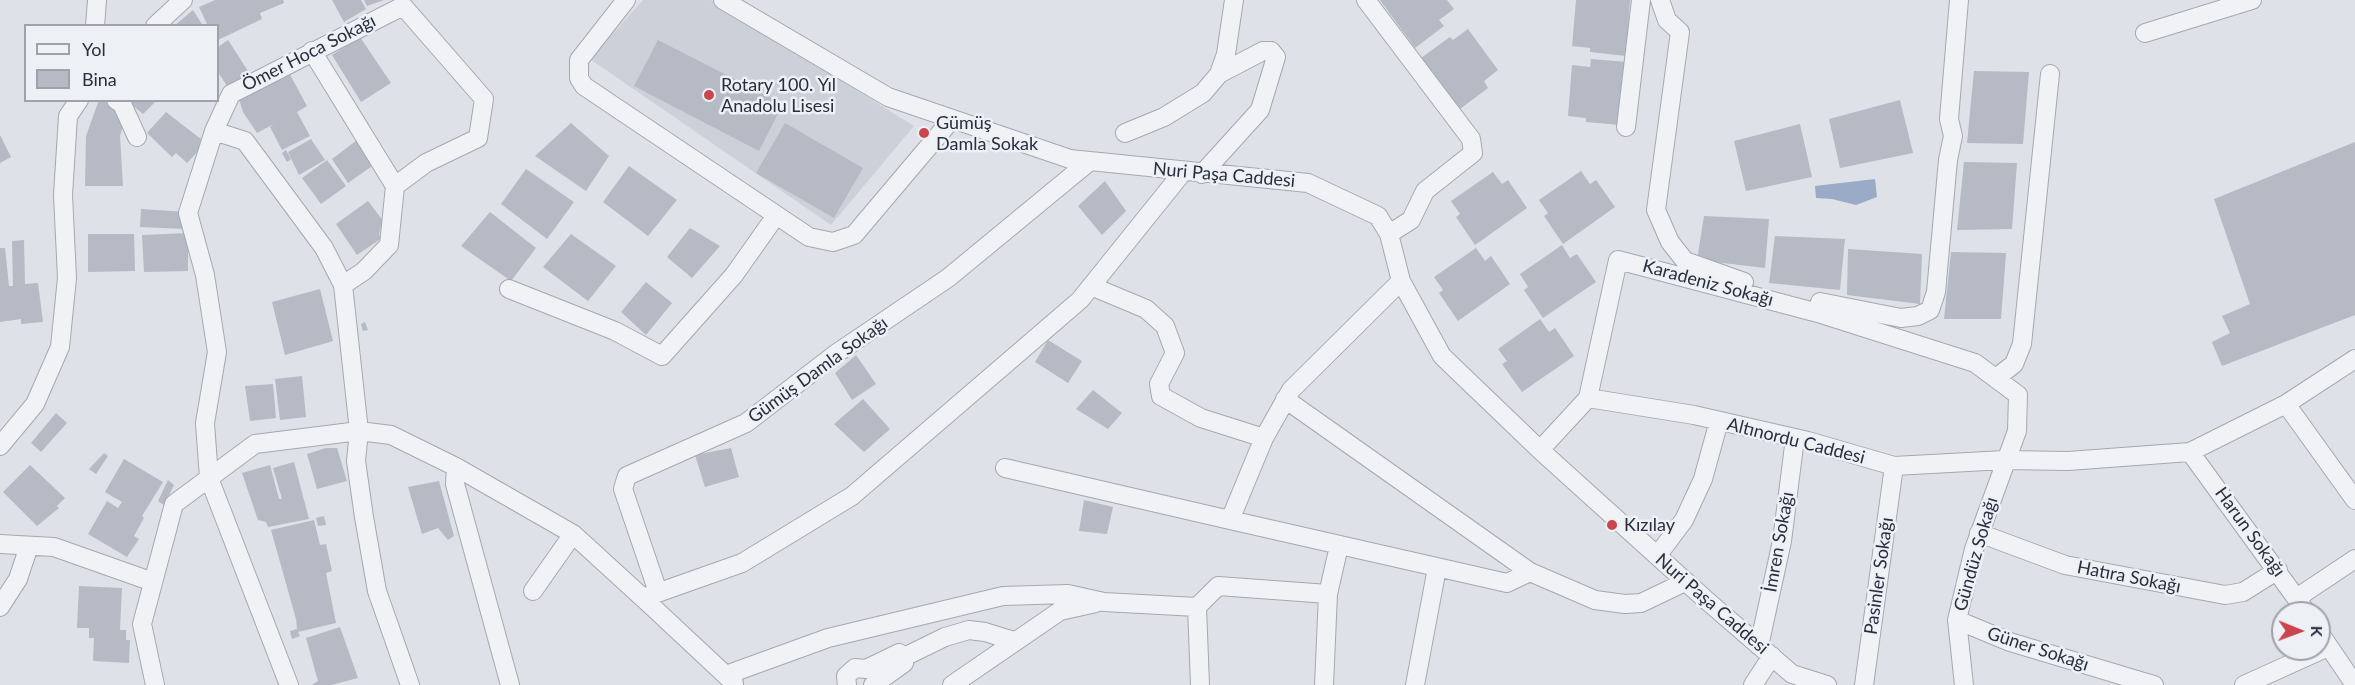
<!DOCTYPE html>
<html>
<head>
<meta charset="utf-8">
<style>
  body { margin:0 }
  #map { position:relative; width:2355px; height:685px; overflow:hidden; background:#dee1e7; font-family:Lato,sans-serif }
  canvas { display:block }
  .legend { position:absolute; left:24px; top:24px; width:195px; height:78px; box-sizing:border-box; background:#edf0f5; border:2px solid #9ea2ac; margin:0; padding:8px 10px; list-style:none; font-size:18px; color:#282e3e }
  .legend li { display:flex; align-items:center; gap:12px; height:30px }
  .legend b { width:30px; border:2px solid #9ea2ac }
  .north { position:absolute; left:2271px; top:601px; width:60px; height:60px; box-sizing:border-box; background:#edf0f5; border:2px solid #9ea2ac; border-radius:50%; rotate:91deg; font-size:16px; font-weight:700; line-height:24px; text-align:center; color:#282e3e }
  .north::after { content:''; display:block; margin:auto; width:21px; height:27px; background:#cb454c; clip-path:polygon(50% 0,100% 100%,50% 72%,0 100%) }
</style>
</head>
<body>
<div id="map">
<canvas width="2355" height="685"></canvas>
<ul class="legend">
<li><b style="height:8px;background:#f1f2f6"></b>Yol</li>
<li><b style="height:16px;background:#b5bac4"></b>Bina</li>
</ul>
<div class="north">K</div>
</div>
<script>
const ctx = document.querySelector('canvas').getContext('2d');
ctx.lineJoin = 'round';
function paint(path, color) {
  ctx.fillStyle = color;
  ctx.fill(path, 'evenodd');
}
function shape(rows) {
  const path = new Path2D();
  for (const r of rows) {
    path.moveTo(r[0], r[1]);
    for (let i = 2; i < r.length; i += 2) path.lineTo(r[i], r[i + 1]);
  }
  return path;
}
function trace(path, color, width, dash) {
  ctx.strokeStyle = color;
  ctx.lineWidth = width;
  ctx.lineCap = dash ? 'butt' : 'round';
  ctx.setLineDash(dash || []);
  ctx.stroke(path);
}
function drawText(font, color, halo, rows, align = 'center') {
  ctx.font = font + ' Lato,sans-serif';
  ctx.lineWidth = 5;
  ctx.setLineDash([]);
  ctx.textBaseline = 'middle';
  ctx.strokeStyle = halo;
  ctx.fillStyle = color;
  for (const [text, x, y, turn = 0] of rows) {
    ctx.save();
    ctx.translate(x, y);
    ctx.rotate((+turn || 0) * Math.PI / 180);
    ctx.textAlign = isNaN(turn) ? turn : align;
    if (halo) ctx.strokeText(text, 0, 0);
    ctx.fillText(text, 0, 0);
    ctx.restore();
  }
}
paint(shape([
  [643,0,711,0,914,126,831,225,590,59]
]), '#ccd0d9');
paint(shape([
  [1875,179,1877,197,1856,205,1832,199,1816,198,1815,186]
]), '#9aabc7');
paint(shape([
  [215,0,283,0,284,3,260,13,262,19,218,40,218,26,208,26,199,7],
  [332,0,361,0,366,9,344,22],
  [364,0,384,0,367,6],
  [1380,0,1447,0,1454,9,1439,20,1444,26,1415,48],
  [1576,0,1630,0,1626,56,1590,52,1590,48,1572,46],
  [193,10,203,26,174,26],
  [1468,29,1498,70,1484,81,1488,88,1460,109,1421,58,1450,37,1453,40],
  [360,37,391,83,361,102,332,55],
  [228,40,252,77,229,89,218,72,218,47],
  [658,40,783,104,759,151,634,86],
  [1591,59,1627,62,1621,125,1586,122,1586,118,1568,116,1572,65,1590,67],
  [288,71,307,106,297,112,310,136,282,150,270,127,274,124,257,133,243,112,238,96],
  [1974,71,2029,72,2023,144,1967,143],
  [99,100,112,103,118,109,117,115,125,118,120,136,123,186,85,186,86,136],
  [126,100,157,100,143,114],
  [1900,100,1913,153,1840,168,1829,119],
  [166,112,206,143,187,163,176,153,172,157,147,133],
  [571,123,609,156,586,191,535,156],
  [785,123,863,168,834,218,756,173],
  [1800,124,1812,177,1746,191,1734,141],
  [0,135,11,157,0,163],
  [311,139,325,160,299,175,288,152],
  [357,140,375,164,348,183,332,159],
  [2355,142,2355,315,2222,366,2212,342,2230,333,2222,316,2250,304,2214,199],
  [286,150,291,159,287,162,282,153],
  [327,160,346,186,321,204,302,178],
  [1964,162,2017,163,2012,229,1957,230],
  [629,166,677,200,648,236,603,202],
  [526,169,574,202,547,239,501,204],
  [1581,171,1590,184,1596,180,1615,207,1563,244,1544,216,1548,213,1539,200],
  [1493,172,1502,184,1508,180,1527,208,1475,245,1456,217,1460,214,1451,201],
  [1105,181,1126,211,1102,235,1078,206],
  [368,201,384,222,381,225,379,235,382,238,357,255,336,224],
  [141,209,186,212,185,229,140,227],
  [490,212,536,248,511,281,461,246],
  [1704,216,1769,219,1765,268,1697,260],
  [690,228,720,246,692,278,667,257],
  [188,233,188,271,144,272,142,235],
  [88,234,134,234,135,271,88,272],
  [571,234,616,266,588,301,543,267],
  [1775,236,1845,239,1840,290,1769,283],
  [24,240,25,284,38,283,43,322,21,324,21,319,0,322,0,248,5,248,9,286,13,286,12,241],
  [1562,245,1570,258,1577,254,1596,282,1543,318,1524,290,1528,287,1520,274],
  [1476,248,1485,261,1491,256,1510,284,1458,321,1439,293,1443,290,1434,277],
  [1848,249,1922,254,1920,304,1847,295],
  [1951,252,2006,253,2001,319,1944,319],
  [646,282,672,303,646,335,621,312],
  [320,289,333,341,285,355,272,302],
  [1540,319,1549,332,1555,328,1574,356,1522,392,1502,364,1507,361,1498,349],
  [365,322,368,330,363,331,361,324],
  [1048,340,1082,361,1068,383,1035,362],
  [856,355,876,384,852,400,835,373],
  [302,376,306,417,280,420,275,379],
  [273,384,276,418,250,421,245,386],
  [1093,390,1122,413,1108,429,1076,409],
  [863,399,890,429,864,452,834,424],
  [56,413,67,423,41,452,31,443],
  [326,448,337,448,347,481,317,489,307,454],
  [731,448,739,477,705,487,695,455],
  [104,453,108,456,96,474,89,469],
  [124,459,163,482,142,516,144,518,134,536,139,539,127,557,88,534,107,501,118,508,122,502,105,492],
  [294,462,309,519,268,527,266,522,258,520,242,473,270,465,279,499,282,499,273,468],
  [30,465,65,498,57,506,59,508,37,526,3,492],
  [168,480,174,485,164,505,158,501],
  [439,481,454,536,448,540,438,528,422,534,408,487],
  [1084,500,1113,507,1107,534,1079,531],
  [324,516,326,525,318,526,316,518],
  [314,520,320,545,326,544,332,571,326,573,336,623,298,632,300,636,292,639,290,631,297,629,296,619,271,530],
  [79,586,122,588,120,630,126,630,126,640,130,640,129,663,93,661,94,638,89,638,89,628,77,628],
  [340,627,358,678,331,685,312,685,318,681,306,638]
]), '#b5bac4');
const minor = shape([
  [626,0,579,60,579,78,584,86,809,237,833,242,854,235,952,119],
  [723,0,888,97,1070,159,1308,183,1378,216,1389,234,1401,281,1442,356,1540,450,1705,599,1792,674,1827,685],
  [1366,0,1471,139,1473,153,1425,191,1411,220,1389,234],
  [1660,0,1667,20,1680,32,1656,210,1670,242,1685,261,1744,282],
  [95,26,97,0],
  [155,26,183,0],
  [2145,33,2252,0],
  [312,51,395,186],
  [116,100,122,104,137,137],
  [1626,127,1641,0],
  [214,131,245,141,324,248,343,285,359,431,356,461,364,517,377,591,410,685],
  [1125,133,1164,117,1203,93,1219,74,1226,54,1234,0],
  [1202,174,1260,110,1276,57,1271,51,1263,51,1219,74],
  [1401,281,1291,390,1264,438,1230,520,1507,583,1530,572],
  [1091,286,1146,309,1165,326,1175,353,1159,384,1161,396,1201,418,1264,438],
  [509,289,615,331,662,356,734,275,775,217],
  [1820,302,1901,318,1918,316,1930,310,1936,292,1948,160,1953,136,1949,119,1959,0],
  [1996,378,2014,364,2022,344,2050,74],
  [1588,398,1694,415,1808,441,1894,466,2005,460,2068,461,2190,452,2286,404,2355,359],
  [1285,399,1530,572,1595,600,1625,604,1641,603,1685,582],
  [2286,404,2355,500],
  [0,446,35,404,60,347,67,278,63,195,68,116,79,100],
  [1540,450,1588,398,1618,260,1818,313,1975,363,2018,395,2017,431,1974,549,1957,620,1964,685],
  [2190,452,2307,613],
  [456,467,455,484,510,685],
  [1005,468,1230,520],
  [1979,533,2065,565,2225,595,2243,592,2278,570],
  [0,544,54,547,153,582],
  [1657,556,1684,520,1703,479,1719,421],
  [533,591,573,534],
  [658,592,623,489,627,476,746,423,837,353,948,278,1090,161],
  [2298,597,2355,559],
  [643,598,734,683],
  [0,607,18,579,29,546],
  [1197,607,1200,685],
  [1957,620,2010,642,2154,685],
  [2319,632,2355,685],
  [1759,646,1782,541,1795,438],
  [726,675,828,638,1003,596,1068,594,1104,602,1197,607,1218,586,1328,594],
  [155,685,142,624,174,504,255,444,359,431,391,435,456,467,573,534,643,598,742,563,852,496,1080,300,1183,172],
  [289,685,209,478,205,423,217,352,205,275,188,213,214,131,231,94,403,6,484,99,478,138,426,163,395,186,389,245,364,271,343,285],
  [847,685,846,676,855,668,866,669,899,653,902,658,945,637,969,630,985,632,1014,641],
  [873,685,904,663,902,658],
  [952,685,1060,611,1096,603],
  [1324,685,1328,594,1339,546],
  [1415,685,1437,568],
  [1753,685,1772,656],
  [1864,685,1894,466],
  [2244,685,2328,647]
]);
trace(minor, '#a4a8b1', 20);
trace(minor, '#f1f2f6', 18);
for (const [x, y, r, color] of [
  [709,95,6,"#cb454c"],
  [924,133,6,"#cb454c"],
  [1612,525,6,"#cb454c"]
]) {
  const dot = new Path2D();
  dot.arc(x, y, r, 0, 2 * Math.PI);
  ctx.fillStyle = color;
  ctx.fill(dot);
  trace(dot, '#edf0f5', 2);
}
drawText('18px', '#282e3e', '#edf0f5', [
  ["Ömer Hoca Sokağı",309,53,-27],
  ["Nuri Paşa Caddesi",1224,175,5],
  ["Karadeniz Sokağı",1708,283,15],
  ["Gümüş Damla Sokağı",818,370,-36],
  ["Altınordu Caddesi",1796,441,14],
  ["Harun Sokağı",2250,532,54],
  ["İmren Sokağı",1779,542,-80],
  ["Gündüz Sokağı",1976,554,-74],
  ["Pasinler Sokağı",1879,576,-82],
  ["Hatıra Sokağı",2129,577,11],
  ["Nuri Paşa Caddesi",1712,604,41],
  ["Güner Sokağı",2038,649,18]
]);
drawText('18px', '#282e3e', '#edf0f5', [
  ["Rotary 100. Yıl",721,85],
  ["Anadolu Lisesi",721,106],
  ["Gümüş",936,123],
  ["Damla Sokak",936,144],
  ["Kızılay",1624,525]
], 'left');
</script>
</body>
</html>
